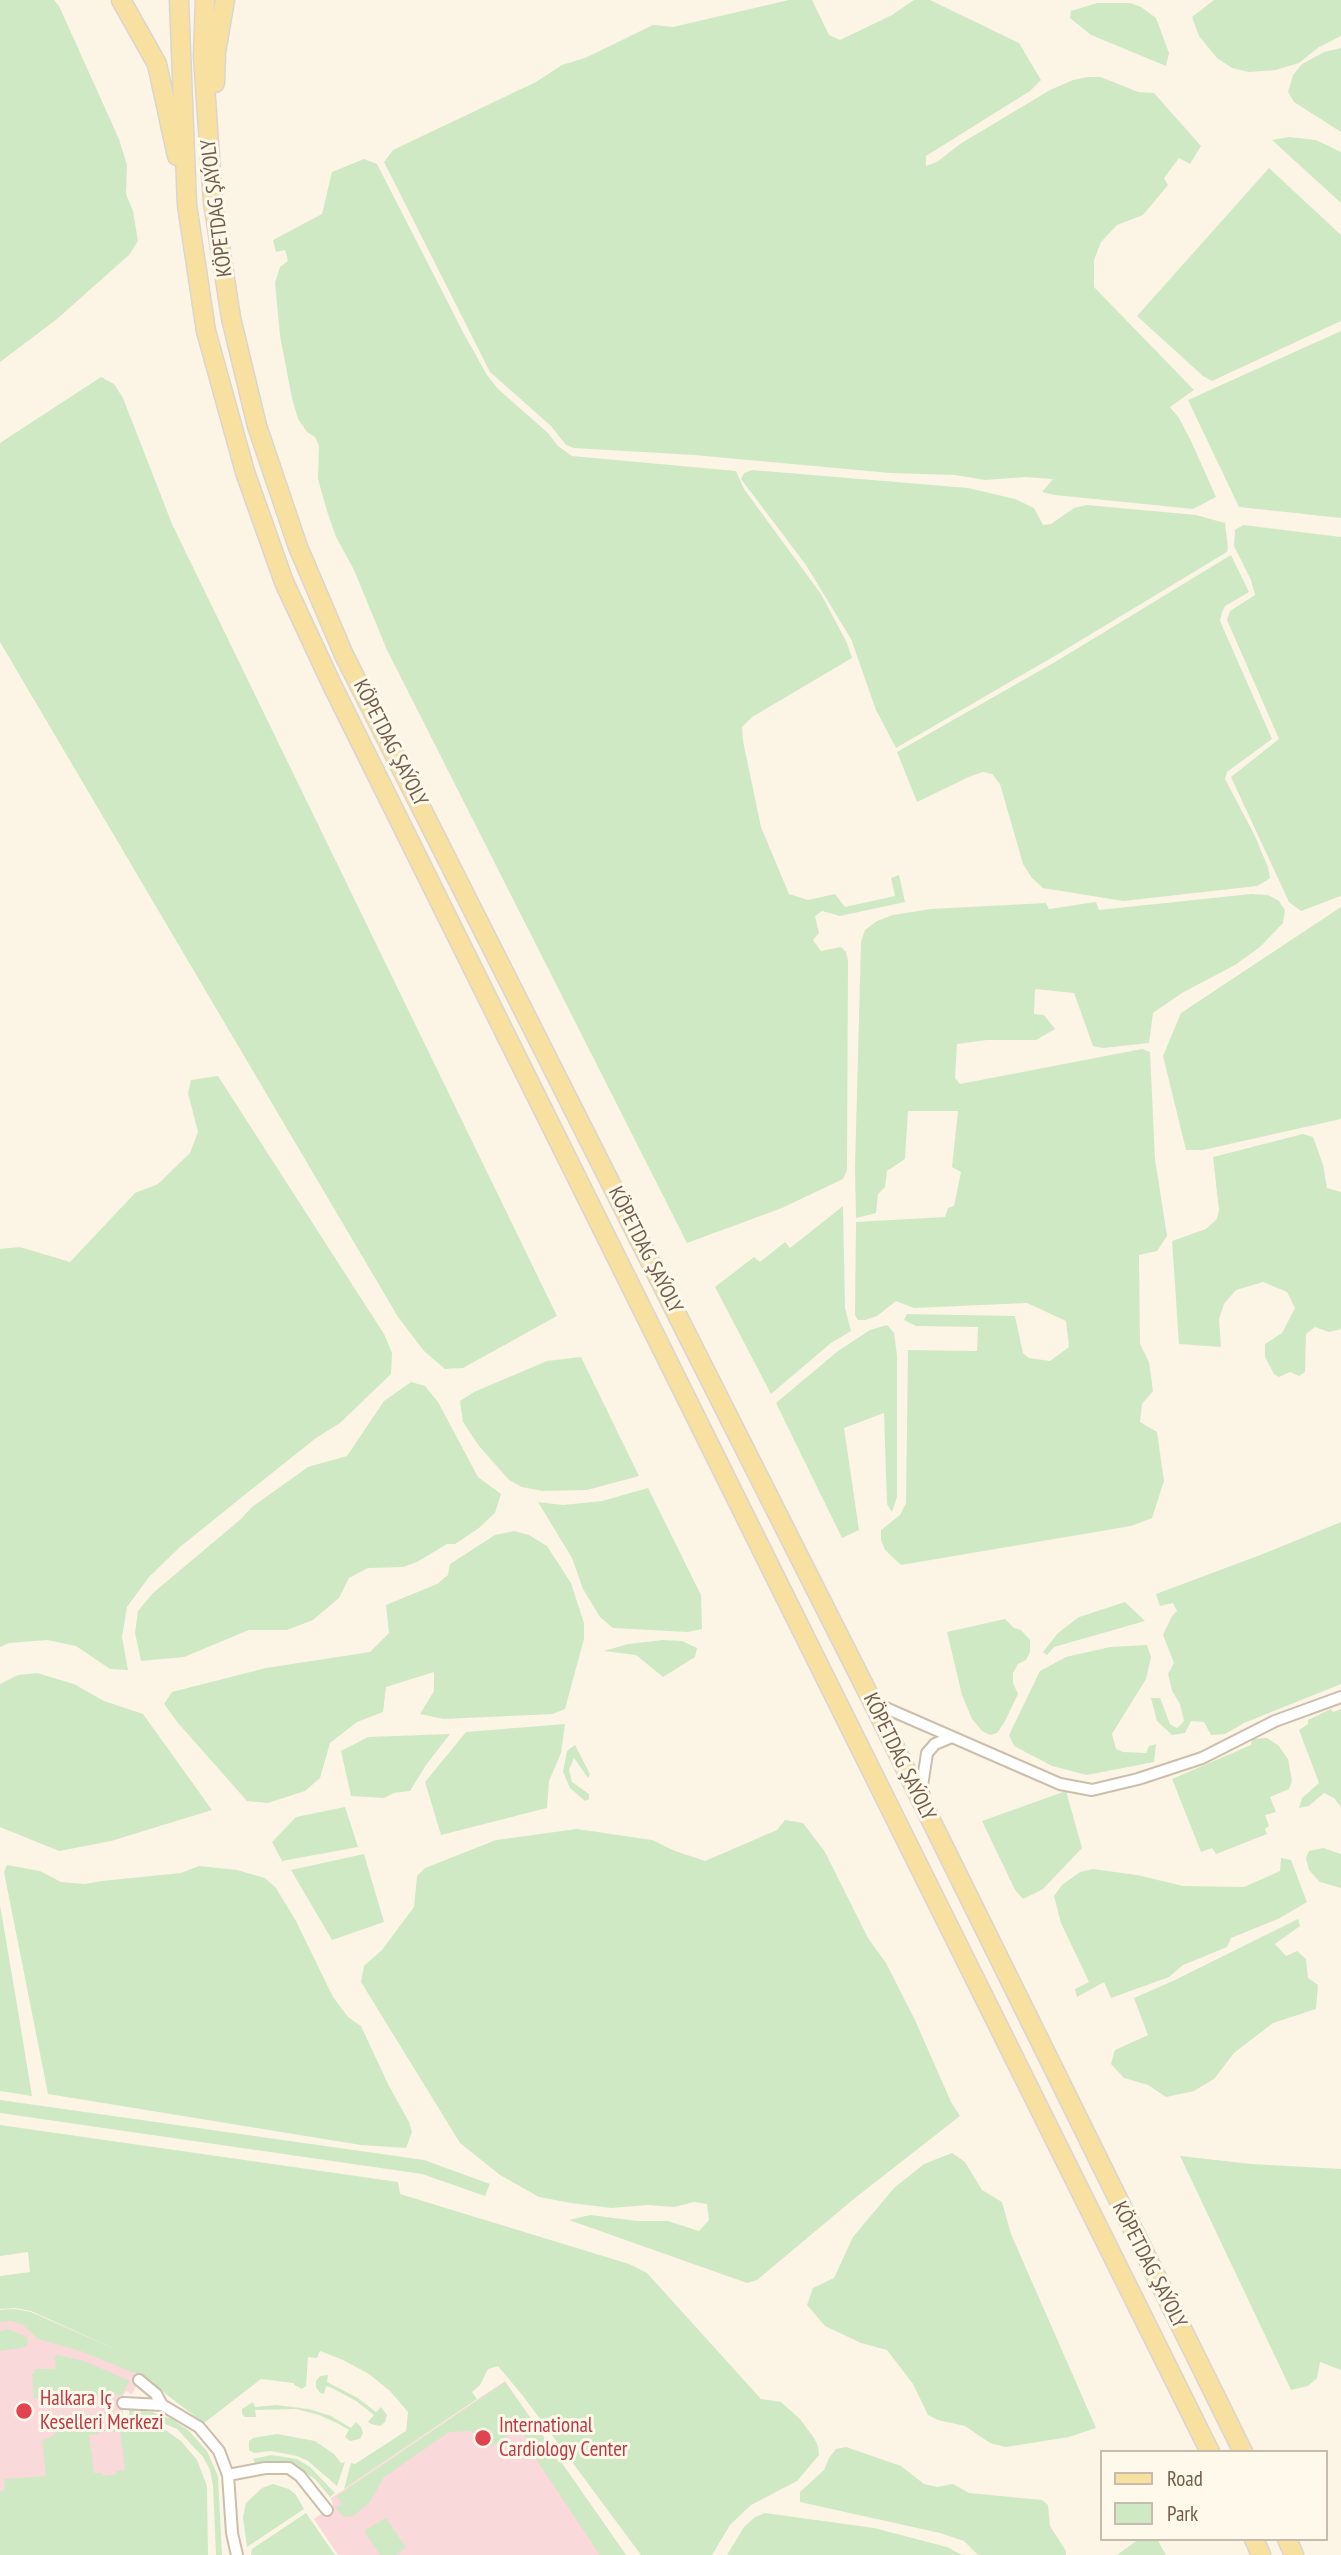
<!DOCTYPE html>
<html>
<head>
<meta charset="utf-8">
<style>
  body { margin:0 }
  #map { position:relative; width:1341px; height:2555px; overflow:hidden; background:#fcf5e5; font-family:"PT Sans Narrow",sans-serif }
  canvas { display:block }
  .legend { position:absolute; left:1100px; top:2450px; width:228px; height:91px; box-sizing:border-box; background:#fff9ec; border:2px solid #c7bbac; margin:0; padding:9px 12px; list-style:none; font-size:21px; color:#745e4b }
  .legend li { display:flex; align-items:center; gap:14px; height:35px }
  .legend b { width:35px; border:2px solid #c7bbac }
</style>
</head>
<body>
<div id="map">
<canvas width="1341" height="2555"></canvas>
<ul class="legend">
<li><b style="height:9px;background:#f8e1a0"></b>Road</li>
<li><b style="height:19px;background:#cfe9c4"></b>Park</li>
</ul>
</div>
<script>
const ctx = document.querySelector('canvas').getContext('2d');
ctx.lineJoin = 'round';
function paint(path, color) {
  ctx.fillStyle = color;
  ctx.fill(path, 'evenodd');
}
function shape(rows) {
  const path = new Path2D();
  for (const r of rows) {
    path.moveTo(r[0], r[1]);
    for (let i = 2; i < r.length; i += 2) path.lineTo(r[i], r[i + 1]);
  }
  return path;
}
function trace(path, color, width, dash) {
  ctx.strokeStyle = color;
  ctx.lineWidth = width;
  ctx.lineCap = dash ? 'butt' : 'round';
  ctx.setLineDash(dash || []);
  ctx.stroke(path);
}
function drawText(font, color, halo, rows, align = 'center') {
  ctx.font = font + ' "PT Sans Narrow",sans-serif';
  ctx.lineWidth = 6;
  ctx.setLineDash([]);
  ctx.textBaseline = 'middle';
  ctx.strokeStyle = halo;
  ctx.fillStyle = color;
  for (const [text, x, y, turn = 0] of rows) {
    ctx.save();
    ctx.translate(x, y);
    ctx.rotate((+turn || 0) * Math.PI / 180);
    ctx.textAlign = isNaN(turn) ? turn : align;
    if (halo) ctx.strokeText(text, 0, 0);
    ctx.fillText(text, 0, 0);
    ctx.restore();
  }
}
paint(shape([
  [14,2309,31,2312,149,2364,132,2394,126,2391,123,2396,123,2420,132,2510,0,2522,0,2310],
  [505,2381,626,2555,338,2555,314,2519,333,2506,331,2498]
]), '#f9d9d9');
paint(shape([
  [0,0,54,0,59,6,119,139,127,165,126,194,133,211,138,241,129,255,57,319,0,362],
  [789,0,812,0,829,35,840,40,892,15,914,0,930,0,1019,43,1041,80,1030,91,926,156,926,166,937,162,960,144,1050,90,1073,80,1088,77,1101,77,1138,92,1154,93,1201,146,1190,164,1179,158,1164,178,1168,185,1143,215,1117,225,1101,242,1094,260,1094,287,1194,390,1170,407,1179,418,1191,441,1216,497,1193,509,1055,495,1042,492,1053,479,1026,477,985,480,955,475,890,473,694,455,574,448,566,445,551,426,490,372,384,162,393,150,536,82,562,65,585,58,653,25,673,27],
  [1214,0,1341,0,1341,36,1319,47,1299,63,1276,70,1249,72,1232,68,1217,58,1199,36,1192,17],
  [1097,3,1130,3,1141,7,1156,18,1169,53,1166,66,1091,35,1070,18,1071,11],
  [1341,48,1341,132,1294,102,1288,92,1293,75,1302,64,1324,52],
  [1289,137,1316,140,1341,152,1341,203,1272,140],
  [364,159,377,164,464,334,487,375,498,389,548,433,558,446,572,456,736,471,744,489,821,594,847,643,852,658,752,717,742,727,743,741,761,827,789,894,808,900,835,894,845,907,895,896,891,878,899,875,905,902,840,916,822,911,815,916,819,933,813,940,821,951,841,947,846,952,848,961,847,1170,843,1179,782,1208,687,1243,387,650,354,570,336,537,327,511,318,479,319,446,315,437,307,432,298,419,292,398,280,336,275,283,280,267,288,261,285,250,276,252,273,240,322,214,332,172],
  [1269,168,1341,235,1341,321,1212,381,1203,376,1137,316],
  [1341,331,1341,518,1239,507,1188,400],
  [101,377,114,384,123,398,172,524,557,1316,463,1368,445,1369,424,1351,398,1317,0,642,0,443],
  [752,470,968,488,1015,499,1034,508,1043,525,1051,524,1074,508,1087,505,1196,515,1225,523,1228,548,1227,552,1053,657,896,748,876,710,851,639,806,565,741,479,744,473],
  [1243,525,1341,537,1341,896,1301,911,1289,902,1231,777,1279,739,1227,620,1230,611,1255,595,1251,580,1234,546,1235,530],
  [1231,555,1249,592,1225,606,1222,612,1220,621,1272,739,1227,772,1225,779,1254,834,1268,867,1270,878,1266,881,1257,886,1123,901,1043,888,1032,878,1023,864,1000,784,992,774,983,772,971,776,917,802,897,752,1055,662],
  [1251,894,1268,895,1279,901,1285,910,1283,923,1260,947,1235,965,1182,993,1153,1013,1149,1043,1103,1048,1093,1046,1074,993,1035,989,1034,1014,1044,1015,1055,1029,1036,1040,987,1040,957,1044,955,1078,960,1084,1142,1049,1150,1052,1155,1159,1167,1236,1157,1251,1139,1255,1140,1344,1149,1362,1153,1391,1142,1404,1140,1422,1157,1432,1164,1481,1152,1518,1131,1526,901,1565,885,1550,881,1540,881,1530,900,1515,906,1503,908,1350,977,1351,978,1327,916,1326,904,1320,907,1314,1015,1316,1023,1353,1029,1358,1050,1361,1069,1347,1066,1321,1027,1303,914,1308,896,1301,877,1316,865,1320,858,1320,855,1315,856,1222,945,1217,948,1208,954,1206,961,1172,952,1167,958,1111,908,1111,905,1159,887,1171,885,1187,878,1194,876,1213,856,1218,855,1167,861,942,865,930,877,921,893,915,931,909,1046,903,1049,909,1096,902,1099,910],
  [1341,907,1341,1119,1203,1150,1186,1150,1163,1056,1181,1013],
  [218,1076,384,1334,392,1353,391,1374,340,1423,316,1438,242,1497,180,1547,149,1577,127,1607,122,1637,128,1670,110,1669,76,1646,47,1640,9,1643,0,1647,0,1249,20,1247,70,1262,135,1193,158,1184,190,1153,198,1132,188,1093,191,1080],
  [1303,1134,1313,1137,1323,1165,1327,1188,1341,1192,1341,1329,1329,1332,1315,1327,1306,1334,1305,1372,1299,1376,1290,1372,1279,1377,1274,1374,1265,1357,1265,1344,1282,1333,1295,1308,1287,1292,1263,1282,1236,1290,1224,1304,1219,1319,1221,1347,1179,1344,1172,1241,1206,1229,1217,1219,1219,1210,1213,1157],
  [843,1206,845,1308,851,1331,831,1343,771,1394,715,1287,754,1257,760,1262,785,1242,790,1248],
  [887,1325,894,1333,897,1355,897,1497,892,1512,887,1504,884,1413,844,1428,859,1530,842,1538,776,1403,838,1351,870,1330],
  [581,1357,639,1476,587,1490,542,1491,522,1487,509,1480,479,1446,463,1422,460,1401,474,1392,547,1361],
  [411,1382,425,1386,438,1402,478,1477,501,1494,495,1513,479,1528,455,1544,447,1544,417,1562,403,1567,368,1568,349,1578,339,1598,313,1620,287,1630,249,1630,184,1657,141,1661,135,1633,138,1611,153,1593,241,1519,252,1507,308,1467,347,1456,384,1401],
  [648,1488,701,1595,702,1629,688,1632,613,1628,600,1617,583,1589,572,1558,538,1502,563,1505,602,1501],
  [1341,1522,1341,1684,1244,1723,1225,1734,1211,1735,1204,1722,1191,1721,1185,1733,1172,1735,1157,1721,1151,1698,1160,1698,1170,1724,1177,1728,1184,1721,1180,1704,1172,1691,1168,1674,1174,1663,1163,1635,1172,1616,1177,1611,1173,1603,1160,1606,1156,1594,1263,1554],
  [514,1531,529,1535,547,1546,571,1583,584,1623,584,1639,565,1709,553,1714,443,1719,420,1714,434,1691,434,1672,386,1687,383,1712,357,1722,330,1743,320,1778,305,1791,268,1803,247,1801,178,1723,164,1704,172,1692,266,1668,370,1652,389,1633,386,1605,437,1584,448,1575,450,1564,495,1535],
  [1125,1602,1145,1621,1054,1647,1047,1655,1043,1652,1058,1633,1079,1617],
  [1005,1619,1014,1628,1021,1630,1030,1640,1030,1652,1026,1660,1018,1664,1013,1673,1013,1683,1018,1694,1004,1723,997,1733,990,1735,982,1731,972,1719,962,1695,947,1632],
  [663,1640,682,1641,697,1648,695,1657,663,1677,636,1655,604,1651,628,1644],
  [1147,1645,1151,1657,1146,1679,1112,1734,1116,1749,1123,1752,1146,1753,1149,1746,1156,1744,1154,1762,1087,1775,1052,1766,1014,1746,1009,1735,1040,1671,1066,1657,1110,1647],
  [37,1673,74,1684,104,1701,143,1714,212,1810,111,1841,59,1851,0,1827,0,1684,18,1675],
  [1331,1709,1333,1712,1341,1709,1341,1807,1334,1798,1324,1793,1309,1806,1299,1808,1302,1798,1319,1783,1299,1730,1308,1724,1308,1720],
  [565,1724,561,1753,549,1781,547,1808,441,1835,425,1782,466,1732],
  [450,1734,426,1765,410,1791,394,1793,384,1798,351,1796,341,1751,368,1737],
  [1267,1738,1278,1745,1288,1759,1292,1781,1289,1789,1270,1797,1276,1812,1265,1815,1269,1826,1265,1829,1267,1834,1216,1854,1212,1848,1201,1852,1172,1779,1251,1745,1252,1739],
  [575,1745,590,1774,588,1778,574,1758,569,1770,572,1782,589,1794,589,1799,585,1801,570,1788,563,1772,567,1751],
  [1066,1791,1082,1848,1043,1889,1023,1899,1015,1890,982,1821],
  [345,1807,358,1847,282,1861,272,1842,296,1817],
  [785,1820,803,1823,825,1852,868,1938,886,1963,915,2020,951,2102,960,2116,855,2198,757,2280,747,2283,569,2220,590,2215,637,2221,668,2221,699,2231,709,2220,707,2204,694,2202,674,2207,648,2205,611,2208,571,2203,539,2197,500,2175,460,2143,361,1982,364,1966,382,1950,414,1907,417,1876,425,1868,496,1840,577,1829,652,1840,675,1851,705,1861,777,1830],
  [1323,1848,1341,1854,1341,1888,1320,1882,1309,1870,1306,1858,1309,1851],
  [364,1854,384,1922,332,1940,291,1870],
  [1281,1858,1291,1860,1307,1902,1280,1918,1231,1938,1227,1947,1183,1965,1169,1977,1111,1998,1104,1982,1077,1997,1075,1989,1089,1982,1061,1923,1054,1896,1062,1885,1080,1872,1093,1869,1137,1875,1183,1886,1244,1887,1280,1871],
  [7,1865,40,1871,61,1882,85,1884,102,1881,181,1873,199,1866,237,1870,265,1878,276,1888,296,1921,333,1997,348,2017,361,2026,389,2086,409,2122,412,2132,406,2148,361,2145,48,2094,4,1872],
  [0,1905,16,1999,32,2096,0,2091],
  [1298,1919,1300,1926,1275,1944,1286,1956,1297,1951,1306,1959,1308,1978,1318,1985,1316,2009,1273,2023,1234,2053,1214,2079,1194,2091,1166,2097,1148,2085,1124,2078,1111,2064,1115,2050,1148,2035,1134,1998,1175,1980],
  [0,2100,424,2160,490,2184,485,2196,422,2174,0,2113],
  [0,2125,398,2182,400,2194,629,2264,647,2273,761,2399,781,2402,800,2419,814,2438,818,2446,819,2455,797,2481,751,2505,730,2525,712,2555,641,2555,523,2396,498,2366,488,2369,480,2385,472,2392,477,2399,344,2489,351,2463,355,2464,406,2431,408,2412,390,2391,369,2374,343,2360,320,2351,317,2358,308,2357,306,2386,302,2389,294,2385,294,2383,261,2379,204,2423,142,2376,81,2351,38,2339,23,2325,12,2321,0,2322,0,2310,14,2309,30,2312,124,2353,31,2311,15,2308,0,2309,0,2276,30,2272,28,2252,0,2256],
  [952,2153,965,2162,982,2190,1002,2202,1011,2234,1096,2428,1069,2437,1006,2447,990,2443,965,2426,938,2420,928,2415,913,2384,887,2350,861,2343,825,2326,807,2305,813,2288,834,2278,853,2237,894,2188,924,2164],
  [1180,2156,1251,2164,1341,2169,1341,2370,1320,2362,1317,2378,1308,2386,1291,2390],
  [7,2329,27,2337,28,2343,26,2347,0,2351,0,2332],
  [57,2355,84,2361,130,2381,122,2394,86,2399,71,2391,59,2390,48,2393,44,2397,43,2407,40,2407,40,2398,34,2398,32,2374,35,2373,34,2369,55,2369,56,2362,54,2358],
  [328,2375,327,2382,358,2398,376,2412,381,2407,387,2415,385,2422,380,2426,371,2424,368,2422,374,2415,356,2401,332,2388,326,2386,324,2394,320,2393,316,2387,316,2381,320,2376],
  [505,2382,626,2555,600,2555,534,2456,537,2453,519,2429,490,2447,483,2439,471,2431,449,2432,384,2477,370,2502,353,2516,344,2517,336,2508,342,2504,337,2496],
  [253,2402,255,2407,276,2405,309,2409,331,2416,351,2428,356,2422,361,2427,363,2433,360,2439,350,2441,345,2437,349,2430,339,2424,319,2415,296,2409,255,2410,256,2417,245,2417,242,2414,242,2409],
  [129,2409,152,2412,172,2419,189,2431,207,2451,218,2476,222,2555,216,2555,213,2486,210,2470,203,2457,177,2429,151,2418,129,2416],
  [116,2413,117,2420,143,2422,164,2429,181,2441,197,2460,207,2486,208,2555,0,2555,0,2491,5,2490,4,2479,46,2476,42,2440,48,2439,58,2431,74,2429,86,2417,96,2415,99,2434,89,2435,94,2473,102,2473,103,2476,116,2474,116,2471,125,2470,120,2431,112,2432,109,2414],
  [277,2434,315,2441,334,2454,341,2463,345,2462,337,2486,308,2461,297,2456,271,2451,254,2453,249,2450,249,2441,253,2438],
  [846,2447,901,2466,924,2484,937,2487,953,2484,969,2493,1042,2500,1048,2505,1050,2526,1066,2551,1066,2555,978,2555,964,2541,940,2533,800,2502,800,2492,824,2470,829,2458,836,2449],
  [271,2455,297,2459,310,2467,335,2493,330,2497,315,2479,294,2465,273,2461,255,2463,253,2459],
  [273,2484,289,2489,296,2495,304,2509,247,2547,243,2517,246,2503,262,2488],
  [306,2513,335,2555,251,2555,252,2549],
  [765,2513,874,2528,947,2547,962,2555,727,2555,744,2527,755,2517],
  [386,2518,406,2548,395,2555,380,2555,364,2531],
  [1139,2539,1157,2539,1166,2555,1117,2555]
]), '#cfe9c4');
const street = shape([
  [872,1702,1060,1784,1092,1790,1138,1779,1202,1758,1275,1721,1341,1697],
  [924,1796,922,1786,927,1753,935,1744,952,1737],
  [139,2380,156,2394,162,2405],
  [123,2403,162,2405,199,2427,219,2451,228,2475],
  [237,2555,232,2533,228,2475,265,2468,289,2468,300,2476,327,2510]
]);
const primary = shape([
  [121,0,157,64,177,156],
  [179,0,187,205,206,331,245,472,284,582,333,687,1210,2452],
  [205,0,203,56,213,202,231,318,257,426,298,547,344,655,872,1701,1243,2452],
  [215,83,216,52,225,0],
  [1254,2539,1261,2555],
  [1287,2539,1294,2555]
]);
trace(street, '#cdbeac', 14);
trace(primary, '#dbd5d0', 21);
trace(street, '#fff', 10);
trace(primary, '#f8e1a0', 18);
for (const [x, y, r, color] of [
  [24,2411,9,"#e0444e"],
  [483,2438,9,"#e0444e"]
]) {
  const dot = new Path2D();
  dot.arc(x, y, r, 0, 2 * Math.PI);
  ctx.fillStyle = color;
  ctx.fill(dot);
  trace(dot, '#fff9ec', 2.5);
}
drawText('21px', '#745e4b', '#fff9ec', [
  ["KÖPETDAG ŞAÝOLY",217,208,-97],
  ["KÖPETDAG ŞAÝOLY",390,743,63],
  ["KÖPETDAG ŞAÝOLY",645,1250,63],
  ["KÖPETDAG ŞAÝOLY",899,1757,64],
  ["KÖPETDAG ŞAÝOLY",1149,2265,63]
]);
drawText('21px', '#be3a42', '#fff9ec', [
  ["Halkara Iç",40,2399],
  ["Keselleri Merkezi",40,2423],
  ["International",499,2426],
  ["Cardiology Center",499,2450]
], 'left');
</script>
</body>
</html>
